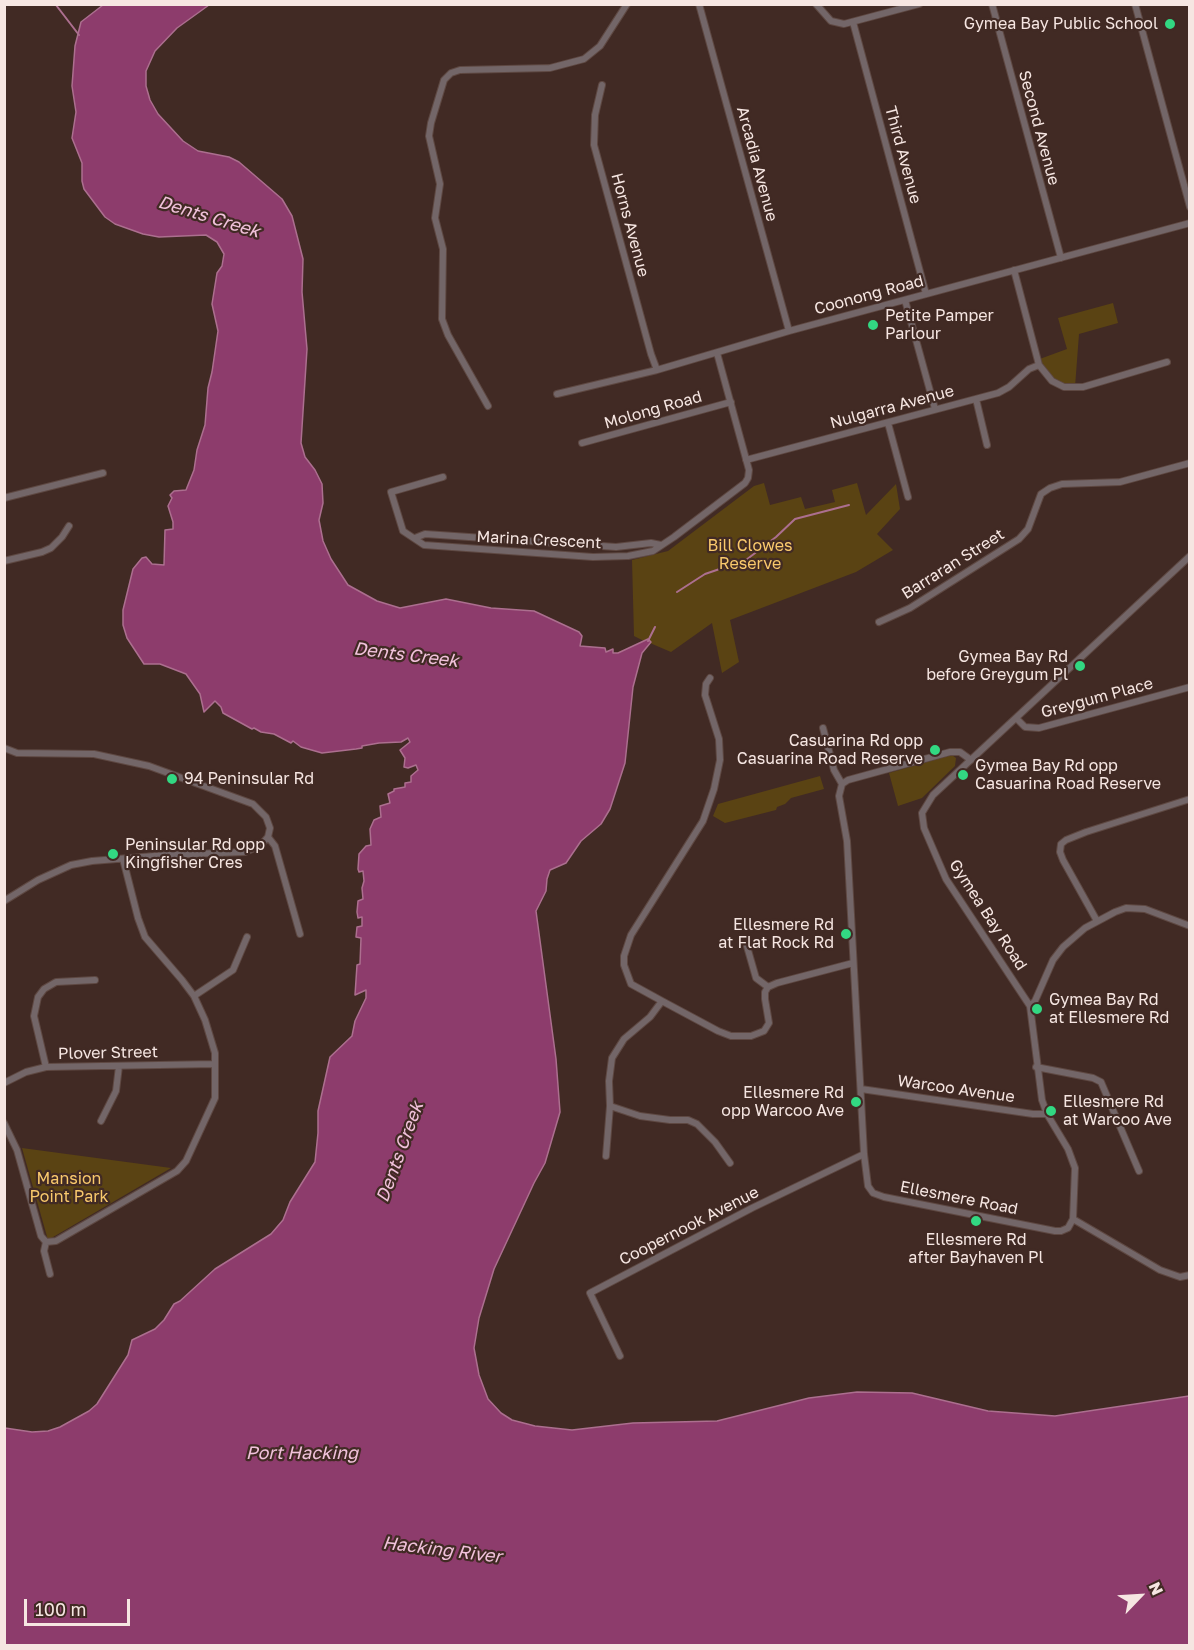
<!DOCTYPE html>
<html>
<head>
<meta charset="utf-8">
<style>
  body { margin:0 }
  #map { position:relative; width:1194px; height:1650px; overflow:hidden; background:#412a24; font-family:"Golos Text",sans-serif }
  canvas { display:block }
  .frame { position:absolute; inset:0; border:6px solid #f6e6e2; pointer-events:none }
  .north { position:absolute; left:1110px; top:1566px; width:60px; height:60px; -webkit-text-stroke:4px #412a24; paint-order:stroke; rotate:65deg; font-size:16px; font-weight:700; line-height:24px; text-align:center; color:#f6e6e2 }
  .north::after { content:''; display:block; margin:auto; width:21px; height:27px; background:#f6e6e2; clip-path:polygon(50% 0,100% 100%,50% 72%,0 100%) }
  .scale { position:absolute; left:24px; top:1599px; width:106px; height:27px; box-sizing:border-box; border:3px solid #f6e6e2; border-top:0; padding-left:8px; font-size:18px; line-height:21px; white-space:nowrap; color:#f6e6e2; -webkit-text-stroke:4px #412a24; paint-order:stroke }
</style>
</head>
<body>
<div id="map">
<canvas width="1194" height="1650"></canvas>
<div class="frame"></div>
<div class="north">N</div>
<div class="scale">100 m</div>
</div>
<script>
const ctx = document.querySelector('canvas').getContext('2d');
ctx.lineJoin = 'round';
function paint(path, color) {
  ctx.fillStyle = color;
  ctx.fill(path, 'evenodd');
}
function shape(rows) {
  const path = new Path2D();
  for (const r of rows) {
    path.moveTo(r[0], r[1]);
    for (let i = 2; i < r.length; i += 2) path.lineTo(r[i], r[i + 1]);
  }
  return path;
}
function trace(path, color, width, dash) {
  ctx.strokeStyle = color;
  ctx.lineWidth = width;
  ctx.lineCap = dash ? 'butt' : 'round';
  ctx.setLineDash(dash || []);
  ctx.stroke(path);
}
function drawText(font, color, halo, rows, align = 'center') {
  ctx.font = font + ' "Golos Text",sans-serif';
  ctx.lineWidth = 4.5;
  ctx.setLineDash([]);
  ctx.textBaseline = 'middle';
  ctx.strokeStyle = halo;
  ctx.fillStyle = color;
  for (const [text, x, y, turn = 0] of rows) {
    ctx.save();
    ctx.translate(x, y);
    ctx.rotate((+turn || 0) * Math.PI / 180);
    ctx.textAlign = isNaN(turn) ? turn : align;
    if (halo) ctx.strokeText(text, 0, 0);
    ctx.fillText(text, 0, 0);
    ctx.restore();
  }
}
paint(shape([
  [1113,303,1118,323,1079,334,1075,387,1052,381,1037,360,1067,349,1058,318],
  [764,483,770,505,801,497,805,509,835,502,832,490,857,483,866,515,896,484,900,509,877,534,893,550,856,572,730,620,739,662,722,673,712,623,671,652,650,643,642,653,633,687,631,708,580,646,605,648,606,652,613,649,613,653,616,653,644,641,634,636,632,560,668,551,754,486],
  [952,755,956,758,955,766,922,798,898,806,889,773],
  [820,776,824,789,791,798,785,804,777,807,776,810,725,823,713,816,718,804],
  [22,1148,171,1168,48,1240]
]), '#5a4313');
const water = shape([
  [103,5,209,5,177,28,155,51,146,71,146,86,150,100,158,114,183,141,198,151,229,157,239,162,282,199,292,216,303,259,302,292,307,349,301,443,305,457,315,470,322,484,323,503,319,520,323,541,331,559,348,585,377,601,400,608,446,599,491,608,534,611,579,632,582,636,580,646,605,648,606,652,613,649,613,653,618,653,648,639,651,642,642,653,633,687,625,763,610,809,601,824,581,841,566,863,550,870,547,879,546,891,536,911,556,1059,560,1112,545,1163,534,1183,494,1269,479,1318,474,1348,479,1375,488,1399,501,1413,512,1420,535,1426,572,1430,633,1423,717,1421,809,1398,857,1392,912,1393,988,1411,1055,1416,1189,1396,1189,1645,5,1645,5,1428,32,1432,48,1431,60,1427,89,1411,97,1404,128,1355,132,1340,155,1329,164,1320,174,1304,180,1301,215,1269,271,1234,283,1220,290,1202,315,1162,318,1133,318,1111,330,1057,352,1036,355,1021,366,998,366,990,355,995,357,965,360,964,361,938,356,937,357,927,362,926,362,917,358,918,357,912,358,901,363,899,362,888,364,881,363,871,359,872,358,869,359,854,366,846,371,845,370,829,374,820,381,817,380,806,390,803,388,794,394,791,394,789,405,787,405,783,411,782,411,776,418,770,416,765,408,768,404,767,405,758,400,750,410,742,408,738,401,742,379,743,362,746,362,748,356,749,322,753,301,747,293,741,291,743,274,734,261,732,254,728,252,729,223,713,221,707,215,701,204,712,200,694,186,674,160,664,144,664,127,638,123,625,123,610,133,569,142,558,146,557,152,564,164,565,165,530,173,529,173,522,168,506,172,498,170,495,174,491,186,490,194,470,197,450,205,425,208,388,212,372,218,331,212,304,217,273,222,266,224,254,217,242,206,235,159,237,143,234,115,224,105,217,84,189,82,181,82,163,72,138,76,112,72,86,75,46,81,22,103,5]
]);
paint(water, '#8d3c6c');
trace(water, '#ac6f8f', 1.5);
trace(shape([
  [49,4,56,5,79,35],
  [677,592,705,574,746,560,776,537,795,519,849,505],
  [648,641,655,627]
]), '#ac6f8f', 2);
const street = shape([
  [699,4,789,331],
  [816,4,831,21,844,24,919,4],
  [992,4,1061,258],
  [1135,4,1190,207],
  [853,22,926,294],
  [602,85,595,115,594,145,651,354,657,370],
  [1014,270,1039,365,1052,381,1064,387,1083,387,1167,362],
  [905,300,935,409],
  [557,394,657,370,789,331,1190,223],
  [976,399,987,445],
  [488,406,448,335,442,319,443,249,435,218,440,184,429,136,431,123,444,80,451,73,460,70,550,68,584,59,600,46,627,4],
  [888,423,908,497],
  [582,443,731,402],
  [746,460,998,393,1009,387,1029,369,1039,365],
  [443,477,391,492,403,531,424,545,593,557,628,556,653,551,674,537,745,483,748,478,749,470,717,353],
  [4,498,103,473],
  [415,538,425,534,616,547,651,543,661,545],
  [4,561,42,552,51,548,62,537,69,526],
  [879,622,910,608,1019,539,1028,529,1041,494,1050,488,1062,484,1120,482,1190,463],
  [1016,718,1025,727,1039,728,1190,687],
  [823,728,834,770,842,784,839,796,847,841,864,1154,868,1186,873,1193,884,1197,1055,1231,1061,1231,1068,1228,1073,1219,1075,1168,1068,1149,1047,1114,1042,1100,1030,1006,946,879,924,828,922,813,933,795,1190,556],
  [4,748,17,753,94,754,149,766,253,804,266,817,270,828,268,837,261,845,245,852,167,855,92,861,71,865,38,880,4,901],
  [842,784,848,780,950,752,960,752,971,760],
  [268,837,275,846,300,934],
  [1097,921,1063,860,1060,852,1061,844,1066,840,1086,832,1190,799],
  [746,943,756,978,768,987],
  [194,996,233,970,247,937],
  [662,1001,631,984,624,965,624,956,631,935,703,821,714,789,720,760,719,739,705,695,706,684,710,678],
  [1030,1006,1035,1001,1053,960,1063,947,1085,928,1115,912,1126,908,1145,909,1190,926],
  [46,1067,34,1016,38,997,44,989,56,982,95,980],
  [1036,1067,1093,1078,1101,1082,1139,1171],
  [4,1083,26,1072,46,1067,215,1064],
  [861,1089,1033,1114,1047,1114],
  [101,1121,116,1091,119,1066],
  [4,1123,17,1150,41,1236,46,1242,44,1251,50,1274],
  [606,1156,610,1106],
  [730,1163,715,1142,697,1124,688,1120,670,1120,640,1116,610,1106,609,1081,612,1058,624,1039,650,1017,662,1001,718,1031,731,1036,751,1036,764,1031,769,1023,765,999,765,992,768,987,777,983,853,963],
  [1073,1219,1160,1270,1180,1277,1190,1275],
  [46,1242,56,1241,177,1171,186,1161,215,1098,215,1053,205,1020,194,996,182,980,145,937,138,918,123,859],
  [620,1356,590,1293,752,1208,864,1154]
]);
trace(street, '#5e4842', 8);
trace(street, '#736668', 6);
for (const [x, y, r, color] of [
  [1170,24,6,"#32d882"],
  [873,325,6,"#32d882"],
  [1080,666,6,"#32d882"],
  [935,750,6,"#32d882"],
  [963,775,6,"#32d882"],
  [172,779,6,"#32d882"],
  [113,854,6,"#32d882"],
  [846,934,6,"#32d882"],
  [1037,1009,6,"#32d882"],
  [856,1102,6,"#32d882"],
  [1051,1111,6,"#32d882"],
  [976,1221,6,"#32d882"]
]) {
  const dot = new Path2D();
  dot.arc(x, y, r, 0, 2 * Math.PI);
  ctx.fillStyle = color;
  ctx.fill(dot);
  trace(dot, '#412a24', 2);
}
drawText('16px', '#f6e6e2', '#412a24', [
  ["Gymea Bay Public School",1158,24,"right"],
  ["Petite Pamper",885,316],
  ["Parlour",885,334],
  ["Gymea Bay Rd",1068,657,"right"],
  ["before Greygum Pl",1068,675,"right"],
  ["Casuarina Rd opp",923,741,"right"],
  ["Casuarina Road Reserve",923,759,"right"],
  ["Gymea Bay Rd opp",975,766],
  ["Casuarina Road Reserve",975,784],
  ["94 Peninsular Rd",184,779],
  ["Peninsular Rd opp",125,845],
  ["Kingfisher Cres",125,863],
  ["Ellesmere Rd",834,925,"right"],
  ["at Flat Rock Rd",834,943,"right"],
  ["Gymea Bay Rd",1049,1000],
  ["at Ellesmere Rd",1049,1018],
  ["Ellesmere Rd",844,1093,"right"],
  ["opp Warcoo Ave",844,1111,"right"],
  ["Ellesmere Rd",1063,1102],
  ["at Warcoo Ave",1063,1120],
  ["Ellesmere Rd",976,1240,"center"],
  ["after Bayhaven Pl",976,1258,"center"]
], 'left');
drawText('16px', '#f6e6e2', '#412a24', [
  ["Second Avenue",1039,128,75],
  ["Third Avenue",903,155,75],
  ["Arcadia Avenue",757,164,75],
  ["Horns Avenue",630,225,75],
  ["Coonong Road",869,295,-15],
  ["Nulgarra Avenue",892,407,-15],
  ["Molong Road",653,410,-16],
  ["Marina Crescent",539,540,3],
  ["Barraran Street",953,564,-32],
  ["Greygum Place",1097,698,-15],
  ["Gymea Bay Road",988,915,57],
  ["Plover Street",108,1053,-1],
  ["Warcoo Avenue",956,1089,8],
  ["Ellesmere Road",959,1198,11],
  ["Coopernook Avenue",689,1226,-27]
]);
drawText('16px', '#f9c96c', '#412a24', [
  ["Bill Clowes",750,546],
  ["Reserve",750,564],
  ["Mansion",69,1179],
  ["Point Park",69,1197]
]);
drawText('italic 18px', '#f1c2db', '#412a24', [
  ["Dents Creek",209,217,17],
  ["Dents Creek",406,655,7],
  ["Dents Creek",400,1152,-70],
  ["Port Hacking",302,1453],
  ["Hacking River",442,1550,7]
]);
</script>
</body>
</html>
